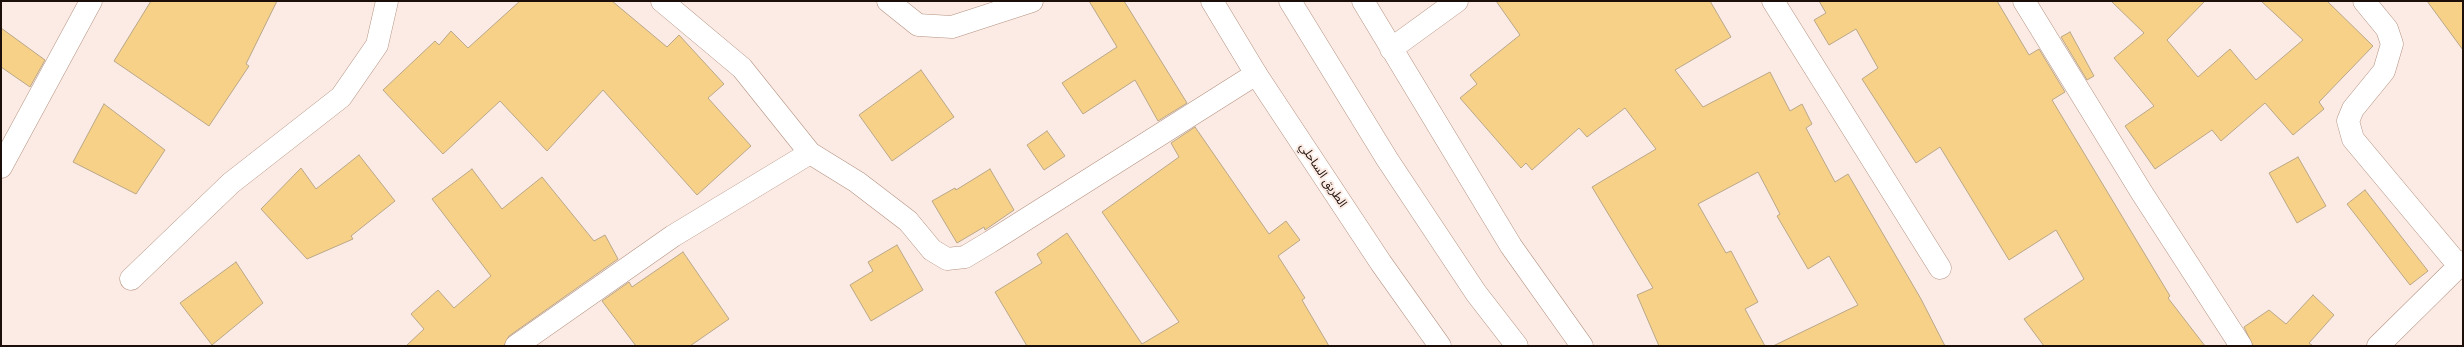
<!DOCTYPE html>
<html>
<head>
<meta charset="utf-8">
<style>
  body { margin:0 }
  #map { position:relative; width:2464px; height:347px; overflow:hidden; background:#fbebe4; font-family:Raleway,sans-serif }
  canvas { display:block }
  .frame { position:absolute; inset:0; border:2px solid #1c0f09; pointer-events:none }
</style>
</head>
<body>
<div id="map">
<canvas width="2464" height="347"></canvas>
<div class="frame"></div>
</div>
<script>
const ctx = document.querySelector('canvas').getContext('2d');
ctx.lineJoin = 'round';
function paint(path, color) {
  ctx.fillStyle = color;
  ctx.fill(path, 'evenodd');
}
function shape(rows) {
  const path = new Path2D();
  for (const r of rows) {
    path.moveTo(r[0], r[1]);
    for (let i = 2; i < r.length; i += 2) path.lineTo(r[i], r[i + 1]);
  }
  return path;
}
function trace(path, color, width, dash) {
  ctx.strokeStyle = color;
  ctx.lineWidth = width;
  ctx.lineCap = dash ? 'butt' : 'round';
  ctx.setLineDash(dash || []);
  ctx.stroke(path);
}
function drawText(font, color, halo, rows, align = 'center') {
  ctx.font = font + ' Raleway,"Noto Sans Arabic",sans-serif';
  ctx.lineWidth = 4;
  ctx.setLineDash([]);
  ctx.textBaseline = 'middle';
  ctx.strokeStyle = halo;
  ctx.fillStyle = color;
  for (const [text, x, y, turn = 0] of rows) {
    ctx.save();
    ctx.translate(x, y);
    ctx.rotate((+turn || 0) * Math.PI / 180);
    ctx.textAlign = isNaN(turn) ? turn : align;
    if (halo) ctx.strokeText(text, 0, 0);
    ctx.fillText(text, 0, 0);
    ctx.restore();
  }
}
const building = shape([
  [151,1,277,1,246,64,249,66,209,126,114,61,151,1],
  [520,1,612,1,667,47,679,35,724,84,708,98,751,146,697,195,603,90,547,151,500,101,443,154,383,90,435,41,439,45,451,31,468,48,520,1],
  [1089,1,1124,1,1187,103,1158,121,1135,80,1083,114,1062,83,1117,47,1089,1],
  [1496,1,1710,1,1731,37,1675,70,1703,107,1770,72,1790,111,1802,104,1812,124,1806,128,1835,182,1848,174,1921,299,1945,346,1773,346,1858,305,1829,256,1808,269,1777,216,1780,214,1758,172,1698,204,1726,253,1731,251,1758,302,1745,309,1765,346,1659,346,1637,295,1653,288,1592,187,1656,149,1625,108,1587,137,1579,128,1532,170,1526,163,1521,168,1460,98,1477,84,1470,75,1520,35,1496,1],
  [1819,1,1997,1,2029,55,2039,49,2065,92,2052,100,2170,296,2168,298,2205,346,2044,346,2024,319,2084,279,2056,230,2009,260,1940,147,1916,163,1862,79,1878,68,1856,29,1829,45,1814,20,1826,13,1819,1],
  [2111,1,2205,1,2167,40,2198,77,2230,49,2256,80,2303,40,2261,1,2327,1,2373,46,2319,102,2324,109,2293,135,2265,103,2221,141,2212,130,2155,169,2125,126,2154,106,2114,58,2144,33,2111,1],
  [2427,1,2463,1,2463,50,2427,1],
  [1,28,45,60,30,87,1,67,1,28],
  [2070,32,2094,76,2087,80,2061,37,2070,32],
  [921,70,954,117,892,161,859,115,921,70],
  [104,104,165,150,136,194,73,162,104,104],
  [1195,127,1269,234,1286,221,1300,240,1278,256,1305,298,1302,300,1329,346,1027,346,995,292,1042,263,1037,254,1067,233,1142,344,1179,322,1102,212,1179,157,1171,143,1195,127],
  [1047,131,1065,156,1044,170,1027,145,1047,131],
  [359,155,395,201,351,236,353,239,307,259,261,209,301,168,316,189,359,155],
  [2298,157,2326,206,2297,223,2269,173,2298,157],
  [472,169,502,209,542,177,594,241,605,235,618,259,509,336,504,346,406,346,424,329,411,314,438,290,454,308,491,276,432,199,472,169],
  [990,169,1014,210,985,230,984,227,957,243,932,201,955,188,956,190,990,169],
  [2365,190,2428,271,2410,285,2347,204,2365,190],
  [897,245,923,290,871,321,850,285,873,271,868,262,897,245],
  [683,252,729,319,690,346,636,346,602,301,629,282,632,287,683,252],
  [236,262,263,303,212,345,180,303,236,262],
  [2313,295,2334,315,2309,343,2313,346,2253,346,2244,327,2269,310,2286,324,2313,295]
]);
paint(building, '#f8d189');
trace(building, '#b9a787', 1);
const street = shape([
  [662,1,742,68,810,153,857,182,908,221,932,250,947,259,965,257,990,242,1256,74],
  [888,1,918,25,952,27,1032,1],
  [1363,1,1511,246,1582,346],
  [1773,1,1940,268],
  [2024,1,2142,193,2241,346],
  [2364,1,2387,29,2392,44,2384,71,2353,109,2348,121,2353,139,2459,266],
  [1391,49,1457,1],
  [131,279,231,183,341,97,377,45,387,1],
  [516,346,673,236,810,153],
  [2378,346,2463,262]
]);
const secondary = shape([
  [1,167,91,1]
]);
const highway = shape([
  [1212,1,1256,74,1381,263,1440,346],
  [1290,1,1387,159,1476,293,1517,346]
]);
trace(street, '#b59281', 23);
trace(secondary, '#b59281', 23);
trace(highway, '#b59281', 23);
trace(street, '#fff', 22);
trace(secondary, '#fff', 22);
trace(highway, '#fff', 22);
drawText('12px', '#1c0f09', '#fbebe4', [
  ["الطريق الساحلي",1323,175,56]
]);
</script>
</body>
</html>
